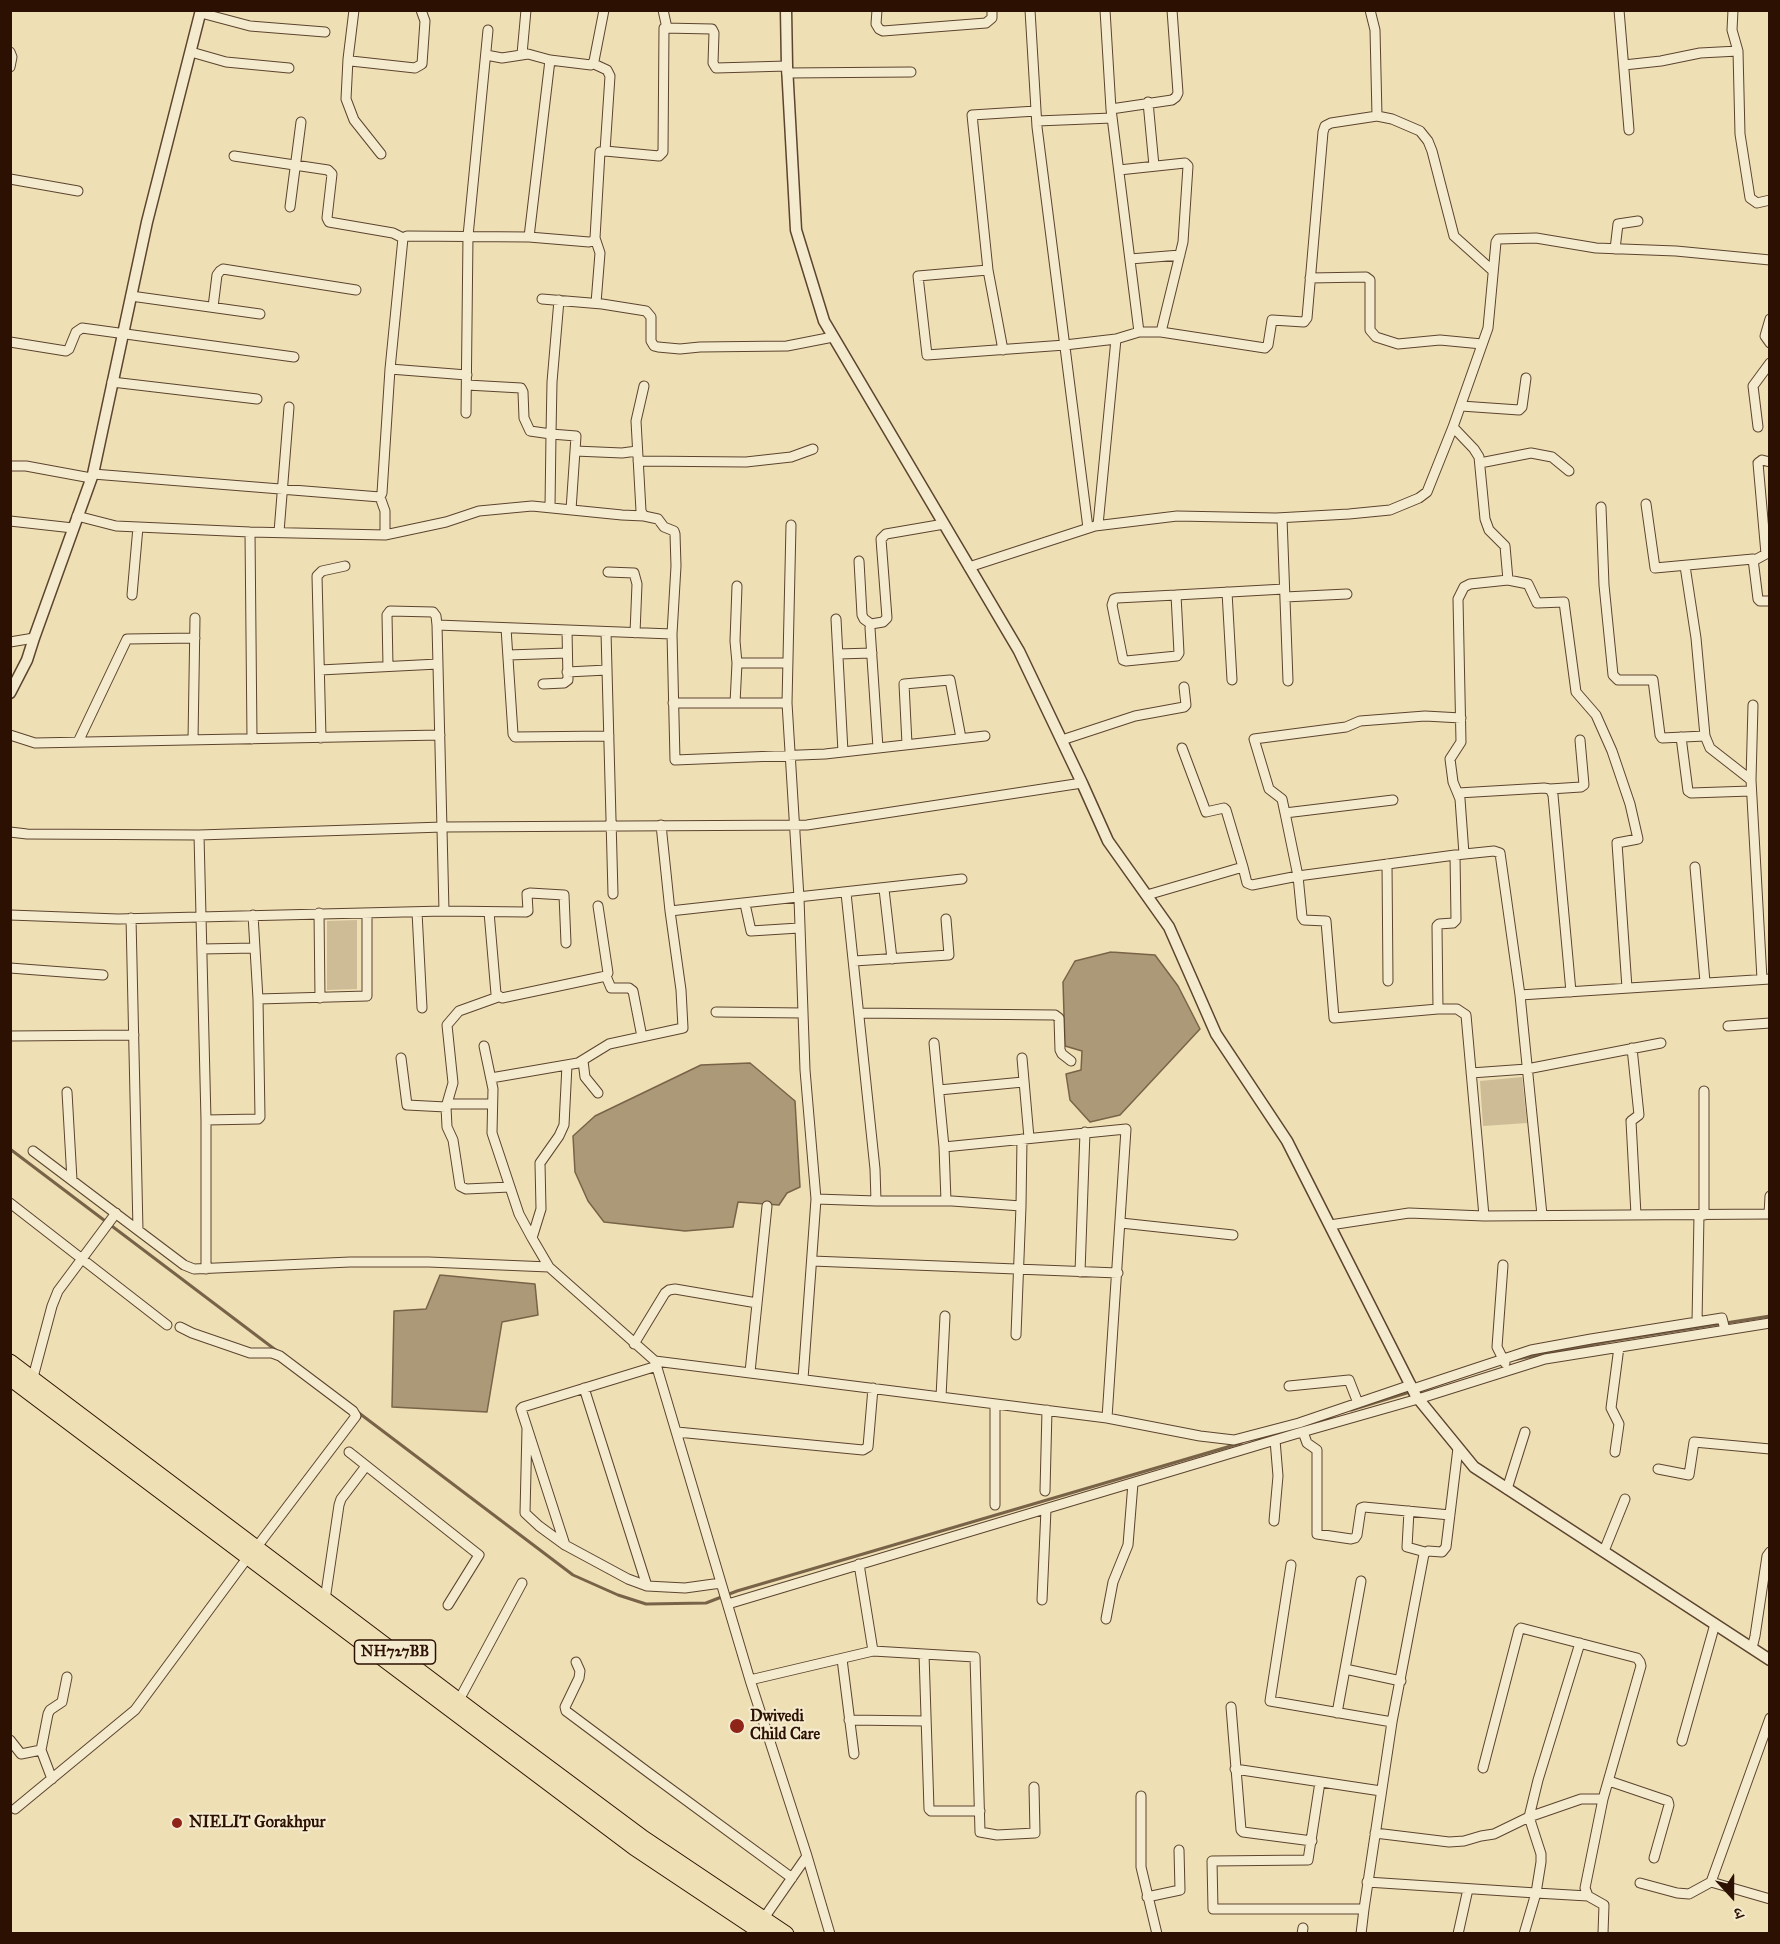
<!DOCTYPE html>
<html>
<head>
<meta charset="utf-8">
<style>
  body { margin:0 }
  #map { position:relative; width:1780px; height:1944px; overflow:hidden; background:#eedfb4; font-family:"IM FELL Great Primer","Noto Serif Devanagari",serif }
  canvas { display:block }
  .frame { position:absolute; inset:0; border:12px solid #2c1102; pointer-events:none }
  .north { position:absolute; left:1702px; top:1866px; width:60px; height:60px; -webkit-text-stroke:4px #f4eace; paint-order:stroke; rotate:159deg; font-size:16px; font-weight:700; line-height:24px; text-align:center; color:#2c1102 }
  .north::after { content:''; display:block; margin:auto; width:21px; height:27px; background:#2c1102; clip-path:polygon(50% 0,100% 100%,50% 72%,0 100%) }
</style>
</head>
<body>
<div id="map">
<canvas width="1780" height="1944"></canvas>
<div class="frame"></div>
<div class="north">उ</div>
</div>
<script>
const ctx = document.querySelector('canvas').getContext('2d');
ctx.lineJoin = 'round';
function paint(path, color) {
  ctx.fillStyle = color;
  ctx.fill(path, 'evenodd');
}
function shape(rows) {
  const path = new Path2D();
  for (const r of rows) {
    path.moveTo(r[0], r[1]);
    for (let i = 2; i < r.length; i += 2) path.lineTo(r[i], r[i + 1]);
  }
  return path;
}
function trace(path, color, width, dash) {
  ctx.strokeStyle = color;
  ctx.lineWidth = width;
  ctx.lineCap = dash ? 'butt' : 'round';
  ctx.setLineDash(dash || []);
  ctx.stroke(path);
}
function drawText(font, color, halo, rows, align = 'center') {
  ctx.font = font + ' "IM FELL Great Primer",serif';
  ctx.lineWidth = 4.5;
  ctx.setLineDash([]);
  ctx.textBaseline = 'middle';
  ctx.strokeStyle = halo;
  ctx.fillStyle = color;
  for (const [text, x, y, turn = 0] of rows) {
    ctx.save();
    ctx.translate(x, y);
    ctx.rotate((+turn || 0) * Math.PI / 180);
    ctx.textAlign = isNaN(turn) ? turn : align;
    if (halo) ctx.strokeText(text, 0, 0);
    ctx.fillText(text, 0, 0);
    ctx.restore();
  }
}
paint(shape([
  [357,920,357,989,327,990,327,921],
  [1522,1077,1527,1123,1483,1126,1480,1081]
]), '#cdbc96');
const water = shape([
  [1111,952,1155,955,1178,986,1200,1029,1120,1115,1090,1122,1070,1100,1066,1074,1081,1070,1082,1051,1065,1046,1063,982,1075,961,1111,952],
  [750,1063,795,1101,800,1187,787,1193,779,1205,738,1202,733,1227,685,1231,604,1222,588,1201,575,1172,573,1136,595,1116,701,1065,750,1063],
  [440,1275,535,1284,538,1315,502,1322,487,1412,392,1407,394,1311,426,1309,440,1275]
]);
paint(water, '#ac9977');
trace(water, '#796348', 1.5);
trace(shape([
  [10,1149,277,1351],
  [1517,1359,1611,1341,1770,1316],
  [1351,1410,1410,1392],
  [359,1413,573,1575,618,1595,646,1604,706,1603,737,1591,1241,1443]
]), '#796348', 3);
const minor = shape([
  [354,10,348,59,351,61,415,68,422,64,425,21,421,10],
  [663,10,667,28],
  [877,10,876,24,879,29,883,31,986,23,992,18,992,10],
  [1030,10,1037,127,1088,528],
  [1105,10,1111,109],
  [1370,10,1375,30,1377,116],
  [1619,10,1629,130],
  [1733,10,1732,30,1738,51,1740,134,1750,198,1757,203,1770,200],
  [201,13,250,26,325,32],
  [10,52,12,57,10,67],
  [191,52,226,62,289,68],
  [522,54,526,10],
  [486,55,502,58,528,54,550,60,591,65,594,61,604,10],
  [348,59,346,99,354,120,381,154],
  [594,64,607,70,610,76,605,151],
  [1624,65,1661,61,1700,53,1738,51],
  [787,73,911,72],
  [1148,102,1154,166],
  [1037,121,1112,118],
  [234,156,328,170,332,174,327,218,329,222,393,233,403,238],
  [1119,170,1185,163,1188,166,1183,242,1161,332],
  [10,179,78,191],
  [290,207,301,122],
  [529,237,550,60],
  [595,238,600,253,596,303],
  [1615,249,1618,224,1638,221],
  [1130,259,1180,255],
  [988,270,918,276,927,355,1065,345,1116,339],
  [1310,278,1366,277,1370,280,1370,330,1376,337,1398,344,1440,340,1482,344],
  [131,296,260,314],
  [542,299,602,304,646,311,651,317,651,341,654,346,658,347,680,349,700,347,787,346,833,337],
  [559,300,552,382,551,434,576,436,571,510],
  [213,307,217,275,220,271,223,269,356,290],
  [1770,319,1765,336,1770,343],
  [1139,332,1161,332,1265,348,1268,345,1272,320,1304,322,1307,318,1323,132,1325,126,1331,123,1377,116,1392,119,1420,131,1428,141,1432,151,1454,236,1493,271],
  [10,342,66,351,69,349,76,332,82,328,294,357],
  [1003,350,988,270,972,115,1036,111],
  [390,369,467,375],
  [112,382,257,399],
  [467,385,521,388,523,392,524,418,530,431,551,434,550,507],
  [644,386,636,421,641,511,644,516,658,519,664,527,674,531,675,534,676,566,672,634,675,760,825,754,985,736],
  [1461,406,1519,410,1522,407,1526,378],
  [466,413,468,236,488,30],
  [1453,427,1474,449,1479,457,1485,519,1489,530,1505,546,1508,580,1528,584,1537,603,1564,602,1576,692,1596,715,1612,751,1630,804,1638,839,1617,843,1627,988],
  [1758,427,1753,386,1770,363],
  [575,451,622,453,637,451],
  [638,461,746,462,791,457,813,449],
  [1480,463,1531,453,1552,457,1569,471],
  [10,466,26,466,91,478],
  [93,474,380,497,382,493,390,369,403,238,407,236,529,237,589,242,593,241,595,238,600,152,605,151,659,156,663,152,664,28,712,29,714,33,713,63,716,68,787,66],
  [380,497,385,511,385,535],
  [1646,504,1655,568,1753,559,1758,599,1760,601,1770,601],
  [1601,507,1604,585,1613,675,1618,680,1653,680,1660,735,1662,738,1705,736],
  [77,516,116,526,250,532,385,535,446,522,479,511,532,506,622,515,644,516],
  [1282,518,1288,681],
  [10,521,73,528],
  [791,525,787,703,799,898,805,1070,816,1199,803,1379],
  [1098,525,1116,339,1139,332,1111,109,1172,100,1176,97,1178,93,1172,10],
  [250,532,252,739],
  [279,532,289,407],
  [1755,560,1766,554,1758,463,1762,460,1770,462],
  [859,561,862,615,864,619,871,624],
  [1685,566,1696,638,1705,736,1710,748,1751,780,1762,979],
  [969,567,1095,526,1177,516,1276,518,1349,514,1390,510,1419,498,1427,492,1453,427,1488,328,1496,242,1498,239,1536,238,1596,248,1676,251,1770,260],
  [608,572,634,573,637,584,635,633],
  [737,586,735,641,737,663],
  [1227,592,1232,680],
  [132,595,138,527],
  [1176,595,1179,653,1177,656,1126,661,1123,660,1112,605,1114,599,1117,598,1176,595,1284,589],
  [1285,597,1347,594],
  [836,619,843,752],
  [437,625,444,911],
  [506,628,513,734,515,737,609,736],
  [606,632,613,894],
  [10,642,34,638],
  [838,654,872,653],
  [508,655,567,653],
  [388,666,387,615,390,611,433,612,436,616,437,625,672,634],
  [320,670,438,664],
  [567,672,607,670],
  [543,684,564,683,568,680,567,630],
  [673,703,787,703],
  [735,703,737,663,788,663],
  [10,735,35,743,440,735],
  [1681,737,1688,791,1691,793,1751,791],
  [321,738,317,576,322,571,345,566],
  [193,740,195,618],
  [1062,740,1135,716,1184,707,1186,705,1184,687],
  [78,742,127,639,195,638],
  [907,744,904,684,950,680,961,738],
  [878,748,870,628,871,624,883,622,887,618,881,539,886,534,944,524],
  [1182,748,1206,812,1224,808,1226,810,1243,867],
  [1751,780,1753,705],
  [1550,789,1581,787,1584,785,1580,740],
  [1458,793,1544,788,1550,789,1553,795,1571,992],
  [1393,800,1285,813,1298,876,1302,917,1304,920,1326,921,1334,1018,1438,1009,1457,1009,1466,1015,1484,1216],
  [1285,813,1282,799,1269,789,1254,739,1346,727,1360,721,1425,716,1461,718],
  [661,825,670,911],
  [10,832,27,834,199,835,443,827,807,825,1082,783],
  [199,835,206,1120,206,1269],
  [1464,854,1460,799,1453,782,1450,759,1461,742,1458,599,1464,587,1470,584,1508,580],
  [1387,864,1388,981],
  [1695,867,1705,982],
  [884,889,892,959],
  [846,893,875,1169,876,1201],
  [1147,895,1243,867,1247,883,1252,885,1298,876,1455,855,1494,851,1500,853,1520,995,1542,1215],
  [745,904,751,931,799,928],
  [417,912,422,1008],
  [489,912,496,994,502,998,606,976,608,973,598,906],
  [319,913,320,998],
  [10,915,118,919,444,911,526,912,528,911,527,894,530,893,564,895,566,943],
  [131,918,138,1230],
  [202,949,255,948],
  [854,961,949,955,946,919],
  [10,968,103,975],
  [606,976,611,988,629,988,633,991,642,1037],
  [1520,995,1770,979],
  [498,997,459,1011,447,1025,453,1083,446,1107,447,1127,453,1140,460,1186,466,1189,510,1187],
  [258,999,367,996,367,913],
  [1438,1009,1437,926,1439,924,1453,923,1456,920,1455,855],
  [716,1012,803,1013],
  [860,1013,1055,1015,1059,1018,1060,1050,1062,1054,1071,1061],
  [1728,1026,1770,1023],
  [10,1036,134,1035],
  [934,1043,944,1147],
  [484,1046,493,1089,492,1133,519,1214,532,1238,549,1267,655,1361,750,1680,807,1856,830,1934],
  [1632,1048,1639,1115,1631,1121,1636,1215],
  [401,1058,407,1105,446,1107],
  [1022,1058,1029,1138],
  [583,1061,585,1077,598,1093],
  [1471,1073,1527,1069,1661,1043],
  [491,1078,578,1063,609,1044,683,1028,681,990,670,911,962,879],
  [939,1090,1023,1082],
  [67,1092,72,1180],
  [447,1104,492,1104],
  [206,1120,258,1119,260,1117,258,999,253,915],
  [33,1151,184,1265,194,1269,350,1262,429,1262,549,1267],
  [816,1199,876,1201,952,1201,1021,1206,1016,1335],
  [946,1201,944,1147,1126,1129,1107,1418],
  [10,1203,167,1325],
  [1021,1206,1022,1139],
  [1769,1214,1770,1196],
  [1704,1215,1704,1091],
  [1121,1223,1233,1235],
  [1330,1225,1409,1213,1484,1216,1770,1214],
  [532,1238,541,1209,540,1163,559,1136,564,1125,567,1065],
  [812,1261,1118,1273],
  [1503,1265,1497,1347,1505,1363],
  [1080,1272,1085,1132],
  [1697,1322,1699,1215],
  [180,1327,192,1333,250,1353,272,1353,280,1356,353,1411,356,1416,256,1548],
  [634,1344,665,1293,669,1290,675,1289,757,1303],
  [655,1361,1107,1418,1200,1436,1234,1440,1299,1423,1411,1385],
  [750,1372,767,1206],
  [32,1381,52,1306,58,1291,116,1213],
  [1289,1386,1349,1380,1358,1403],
  [584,1388,647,1586],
  [1413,1389,1531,1350,1591,1339,1722,1318,1725,1330],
  [941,1397,945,1316],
  [527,1429,525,1513,539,1526,565,1545,628,1579,647,1586,685,1588,721,1583],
  [677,1432,863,1450,868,1447,873,1388],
  [1303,1432,1307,1443,1317,1450,1317,1534,1351,1539,1355,1538,1357,1535,1361,1508,1364,1507,1450,1515],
  [349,1452,479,1555,448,1605],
  [1615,1452,1619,1424,1611,1408,1619,1347],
  [1658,1469,1689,1475,1694,1442,1770,1449],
  [1507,1489,1525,1432],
  [1045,1491,1047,1410],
  [995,1505,995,1404],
  [1409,1511,1407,1547,1425,1552],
  [1274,1521,1278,1476,1275,1440],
  [565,1545,521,1409,523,1407,657,1366],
  [1604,1551,1625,1499],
  [859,1564,873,1651,975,1657,980,1832,997,1835,1035,1833,1034,1787],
  [1291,1565,1270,1701,1392,1722],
  [325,1600,339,1505,341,1499,366,1466],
  [1042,1600,1046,1509],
  [728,1604,1295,1434,1418,1399,1545,1359,1770,1323],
  [1106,1619,1113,1582,1128,1545,1133,1483],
  [1580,1643,1538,1780,1529,1817,1541,1854,1541,1862,1536,1893,1588,1896],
  [1752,1648,1755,1636,1767,1556,1770,1552],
  [924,1654,929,1809,931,1811,980,1811],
  [842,1659,854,1754],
  [576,1662,580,1671,579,1678,565,1707,566,1711,649,1773,792,1878],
  [1345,1669,1401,1681],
  [750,1680,873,1651],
  [459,1700,522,1583],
  [1231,1707,1241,1830,1243,1832,1312,1841],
  [1337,1713,1361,1581],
  [1770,1718,1711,1882,1770,1899],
  [849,1720,925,1721],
  [10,1740,21,1754,41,1750,52,1779],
  [1682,1741,1715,1624],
  [41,1750,48,1714,50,1710,62,1702,67,1677],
  [1483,1768,1519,1630,1521,1628,1637,1658,1640,1662,1641,1666,1603,1799,1585,1888,1588,1896,1604,1905,1603,1933],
  [1235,1769,1381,1791],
  [1609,1781,1668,1801,1669,1805,1654,1858],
  [1320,1782,1308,1860,1212,1861,1213,1909,1364,1909,1392,1722,1424,1554,1428,1551,1442,1552,1446,1547,1458,1448],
  [1141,1796,1141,1867,1157,1934],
  [15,1809,135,1710,248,1557],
  [1375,1833,1449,1842,1464,1841,1481,1836,1494,1834,1529,1817,1581,1799,1603,1799],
  [1367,1882,1536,1893,1524,1934],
  [1640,1883,1677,1893,1689,1894,1711,1882],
  [1147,1897,1180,1890,1179,1850],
  [764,1918,807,1856],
  [1302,1934,1303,1928],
  [1361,1934,1364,1909],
  [1458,1934,1468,1889]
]);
const tertiary = shape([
  [786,10,787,66,796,230,824,321,1019,651,1082,783,1108,841,1169,927,1216,1034,1287,1141,1416,1396,1474,1467,1770,1660],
  [10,693,27,660,34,638,93,474,147,222,201,10]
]);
const trunk = shape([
  [10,1362,475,1713,643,1838,786,1934],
  [10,1378,635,1848,764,1934]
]);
trace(minor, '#5c442e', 11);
trace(tertiary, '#5c442e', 13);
trace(trunk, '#2c1102', 17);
trace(minor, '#f4eace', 9);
trace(tertiary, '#f4eace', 10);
trace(trunk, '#eedfb4', 15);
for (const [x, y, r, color] of [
  [737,1726,8,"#8f2418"],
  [177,1823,6,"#8f2418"]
]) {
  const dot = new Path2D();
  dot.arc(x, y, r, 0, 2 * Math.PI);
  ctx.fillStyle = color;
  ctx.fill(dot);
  trace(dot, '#f4eace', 2);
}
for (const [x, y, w] of [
  [395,1652,81]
]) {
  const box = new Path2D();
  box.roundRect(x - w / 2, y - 12, w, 24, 4.5);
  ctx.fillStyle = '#f4eace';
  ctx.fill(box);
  trace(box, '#2c1102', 1.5);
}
drawText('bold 15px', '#2c1102', null, [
  ["NH727BB",395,1652]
]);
drawText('bold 16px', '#2c1102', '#f4eace', [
  ["Dwivedi",750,1717],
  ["Child Care",750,1735],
  ["NIELIT Gorakhpur",189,1823]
], 'left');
</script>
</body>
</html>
